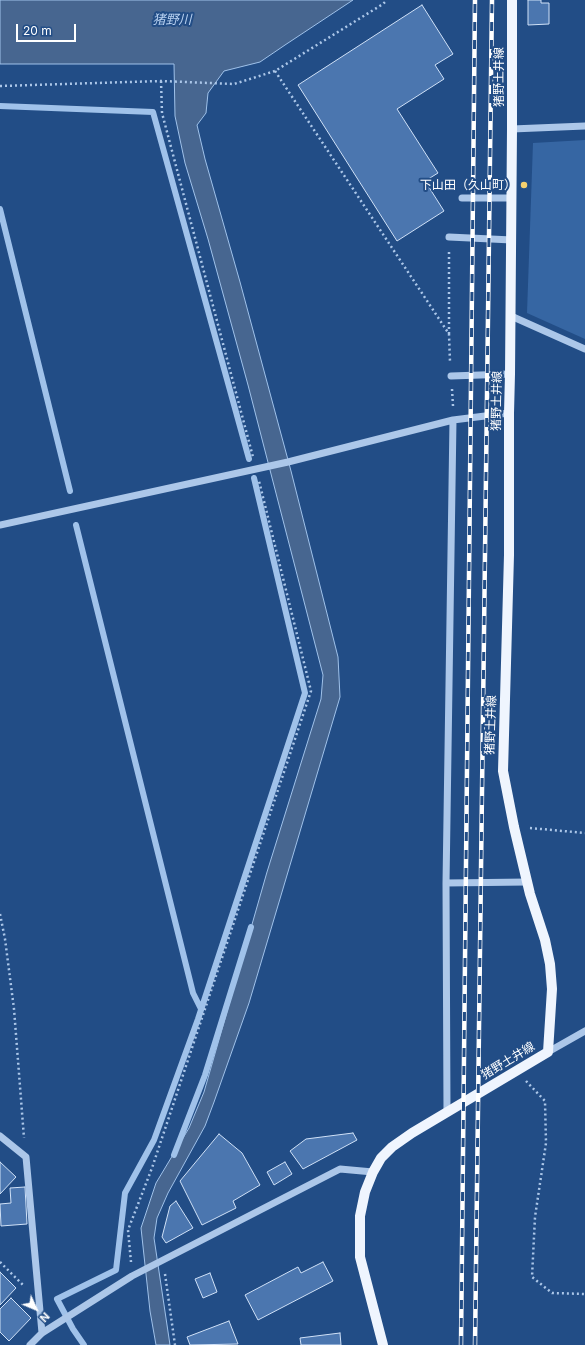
<!DOCTYPE html>
<html>
<head>
<meta charset="utf-8">
<style>
  body { margin:0 }
  #map { position:relative; width:585px; height:1345px; overflow:hidden; background:#224d86; font-family:Inter,sans-serif }
  canvas { display:block }
  .north { position:absolute; left:16px; top:1289px; width:40px; height:40px; -webkit-text-stroke:3px #224d86; paint-order:stroke; rotate:134deg; font-size:11px; font-weight:700; line-height:16px; text-align:center; color:#fff }
  .north::after { content:''; display:block; margin:auto; width:14px; height:18px; background:#fff; clip-path:polygon(50% 0,100% 100%,50% 72%,0 100%) }
  .scale { position:absolute; left:16px; top:24px; width:60px; height:18px; box-sizing:border-box; border:2px solid #fff; border-top:0; padding-left:5px; font-size:12px; line-height:14px; white-space:nowrap; color:#fff; -webkit-text-stroke:3px #224d86; paint-order:stroke }
</style>
</head>
<body>
<div id="map">
<canvas width="585" height="1345"></canvas>
<div class="north">N</div>
<div class="scale">20 m</div>
</div>
<script>
const ctx = document.querySelector('canvas').getContext('2d');
ctx.lineJoin = 'round';
function paint(path, color) {
  ctx.fillStyle = color;
  ctx.fill(path, 'evenodd');
}
function shape(rows) {
  const path = new Path2D();
  for (const r of rows) {
    path.moveTo(r[0], r[1]);
    for (let i = 2; i < r.length; i += 2) path.lineTo(r[i], r[i + 1]);
  }
  return path;
}
function trace(path, color, width, dash) {
  ctx.strokeStyle = color;
  ctx.lineWidth = width;
  ctx.lineCap = dash ? 'butt' : 'round';
  ctx.setLineDash(dash || []);
  ctx.stroke(path);
}
function drawText(font, color, halo, rows, align = 'center') {
  ctx.font = font + ' Inter,"Noto Sans JP",sans-serif';
  ctx.lineWidth = 4;
  ctx.setLineDash([]);
  ctx.textBaseline = 'middle';
  ctx.strokeStyle = halo;
  ctx.fillStyle = color;
  for (const [text, x, y, turn = 0] of rows) {
    ctx.save();
    ctx.translate(x, y);
    ctx.rotate((+turn || 0) * Math.PI / 180);
    ctx.textAlign = isNaN(turn) ? turn : align;
    if (halo) ctx.strokeText(text, 0, 0);
    ctx.fillText(text, 0, 0);
    ctx.restore();
  }
}
paint(shape([
  [585,140,585,339,527,313,533,143]
]), '#3666a3');
const water = shape([
  [0,0,353,0,285,45,260,62,224,71,208,93,206,113,197,125,205,159,240,282,291,471,338,657,340,697,249,1003,214,1102,205,1126,168,1193,157,1218,154,1238,170,1345,156,1345,150,1311,141,1228,156,1183,189,1128,204,1092,267,872,321,699,323,675,248,385,208,239,185,163,175,116,174,64,0,64,0,0]
]);
paint(water, '#476690');
trace(water, '#a0c2ea', 1);
trace(shape([
  [0,106,153,112,249,459],
  [0,209,70,491],
  [76,525,193,993,201,1009],
  [174,1155,205,1075,251,927],
  [84,1345,73,1329,57,1299,116,1270,125,1193,154,1140,198,1019,305,693,254,478]
]), '#a0c2ea', 6);
const building = shape([
  [528,0,541,0,541,3,549,3,549,24,528,25,528,0],
  [422,5,453,54,435,65,444,79,397,109,438,173,425,181,444,211,397,241,298,85,422,5],
  [353,1133,357,1140,303,1169,290,1151,306,1139,353,1133],
  [219,1134,242,1153,260,1185,233,1201,236,1208,202,1225,180,1181,219,1134],
  [0,1162,16,1177,0,1194,0,1162],
  [285,1162,292,1174,274,1185,267,1172,285,1162],
  [25,1187,27,1224,1,1226,0,1204,11,1203,10,1188,25,1187],
  [176,1201,193,1228,166,1243,162,1237,170,1206,176,1201],
  [323,1262,333,1281,258,1320,245,1295,298,1267,301,1273,323,1262],
  [0,1272,16,1288,0,1305,0,1272],
  [210,1273,217,1292,203,1298,195,1279,210,1273],
  [11,1298,31,1318,9,1341,0,1332,0,1309,11,1298],
  [229,1321,238,1344,190,1345,187,1337,229,1321],
  [340,1333,341,1345,301,1345,300,1338,340,1333]
]);
paint(building, '#4b76af');
trace(building, '#d0e1f7', 1);
trace(shape([
  [275,71,449,334,450,362],
  [161,81,162,113,253,457],
  [0,86,161,81,234,84,275,71,383,4,387,0],
  [449,334,449,251],
  [452,389,453,406],
  [530,828,585,833],
  [0,914,5,939,14,1009,24,1138],
  [526,1081,545,1101,546,1143,535,1217,532,1277,552,1293,585,1294],
  [0,1262,24,1286],
  [131,1262,128,1230,152,1168,311,691,259,481],
  [165,1274,175,1345]
]), '#acc7e9', 2.5, [2, 3]);
trace(shape([
  [512,129,585,126],
  [462,198,512,198],
  [449,237,512,240],
  [511,316,585,349],
  [451,376,510,374],
  [0,525,288,462,453,420,509,413],
  [446,883,527,882],
  [548,1052,585,1031],
  [447,1112,446,883,453,420],
  [0,1136,26,1157,42,1333],
  [30,1345,42,1333,132,1276,340,1169,373,1172]
]), '#acc7e9', 7);
trace(shape([
  [383,1345,360,1257,360,1216,365,1192,373,1172,381,1158,392,1147,412,1133,548,1052,552,989,550,964,545,940,530,894,514,827,503,771,509,555,509,413,510,374,512,129,512,0]
]), '#eff5fe', 10);
const rail = shape([
  [461,1345,475,0],
  [475,1345,492,0]
]);
trace(rail, '#fff', 4.5);
trace(rail, '#224d86', 3, [9]);
for (const [x, y, r, color] of [
  [524,185,4,"#f5d06e"]
]) {
  const dot = new Path2D();
  dot.arc(x, y, r, 0, 2 * Math.PI);
  ctx.fillStyle = color;
  ctx.fill(dot);
  trace(dot, '#224d86', 1.5);
}
drawText('12px', '#fff', '#224d86', [
  ["猪野土井線",499,77,-90],
  ["猪野土井線",497,401,-89],
  ["猪野土井線",491,725,-88],
  ["猪野土井線",508,1061,-31]
]);
drawText('12px', '#fff', '#224d86', [
  ["下山田（久山町）",516,185]
], 'right');
drawText('italic 13px', '#b8d1f1', '#224d86', [
  ["猪野川",172,20]
]);
</script>
</body>
</html>
